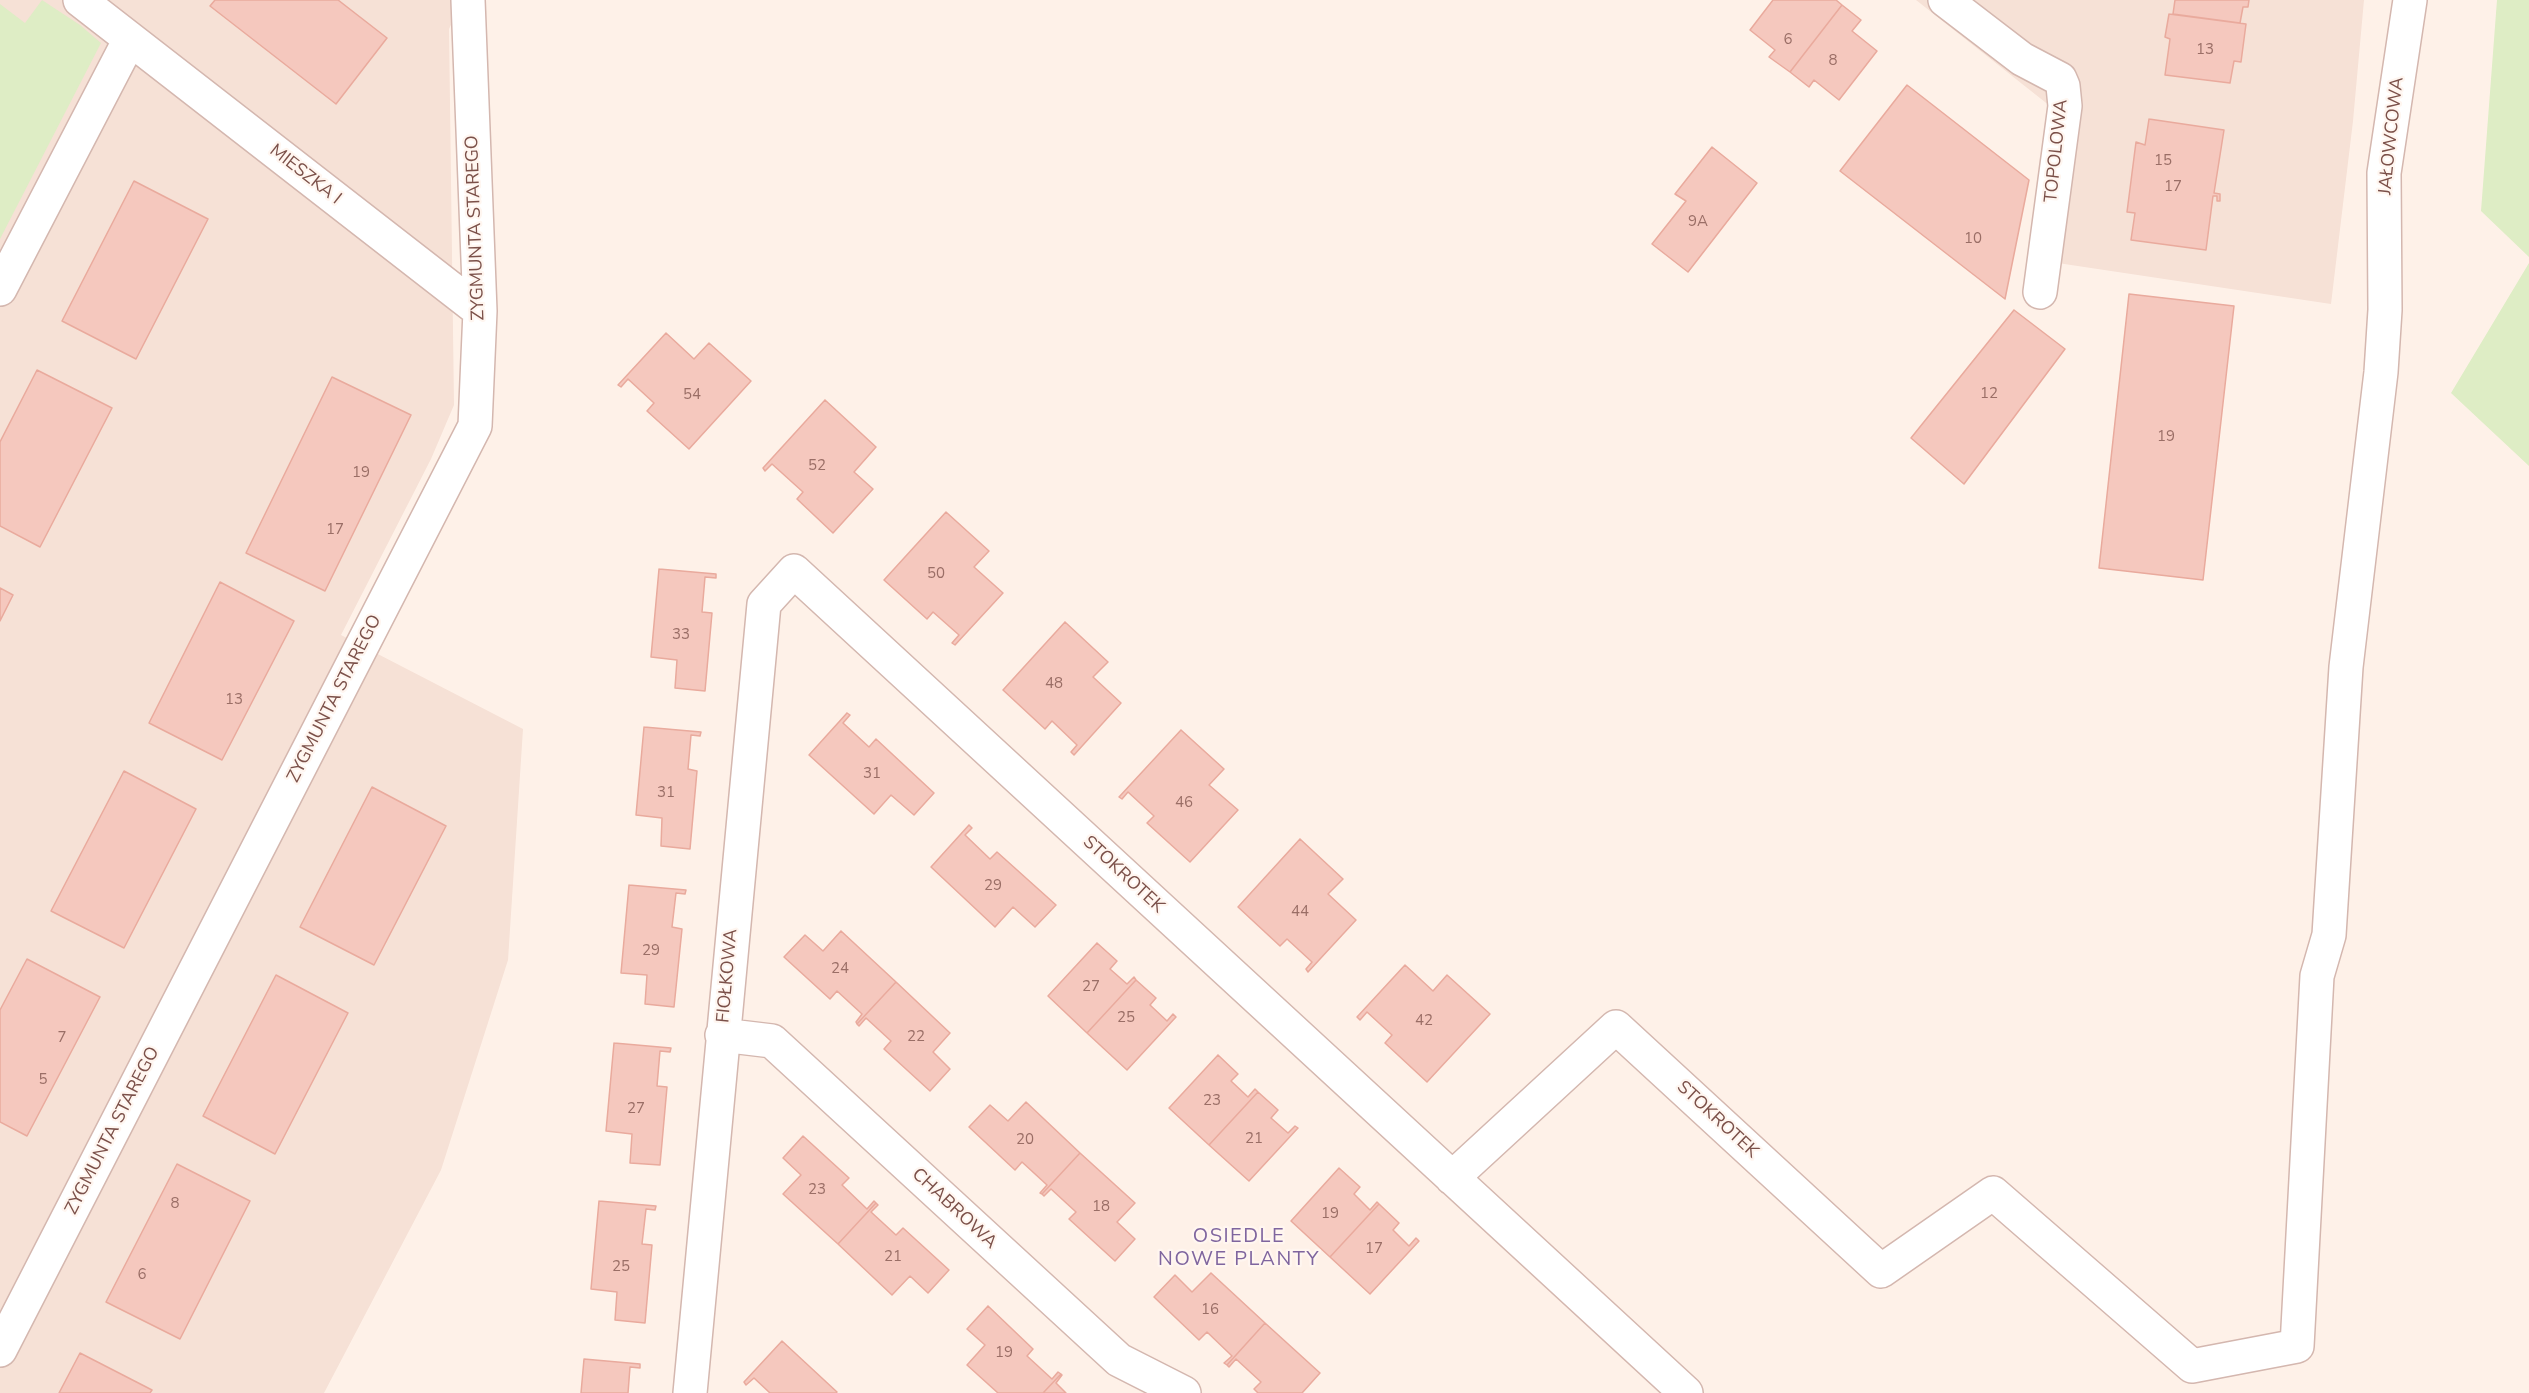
<!DOCTYPE html>
<html>
<head>
<meta charset="utf-8">
<style>
  body { margin:0 }
  canvas { display:block; background:#fef1e8 }
</style>
</head>
<body>
<canvas width="2529" height="1393"></canvas>
<script>
const ctx = document.querySelector('canvas').getContext('2d');
ctx.lineJoin = 'round';
function paint(path, color) {
  ctx.fillStyle = color;
  ctx.fill(path, 'evenodd');
}
function shape(rows) {
  const path = new Path2D();
  for (const r of rows) {
    path.moveTo(r[0], r[1]);
    for (let i = 2; i < r.length; i += 2) path.lineTo(r[i], r[i + 1]);
  }
  return path;
}
function trace(path, color, width, dash) {
  ctx.strokeStyle = color;
  ctx.lineWidth = width;
  ctx.lineCap = dash ? 'butt' : 'round';
  ctx.setLineDash(dash || []);
  ctx.stroke(path);
}
function drawText(font, color, halo, rows, align = 'center') {
  ctx.font = font + ' "Nunito Sans",sans-serif';
  ctx.lineWidth = 4.5;
  ctx.setLineDash([]);
  ctx.textBaseline = 'middle';
  ctx.strokeStyle = halo;
  ctx.fillStyle = color;
  for (const [text, x, y, turn = 0] of rows) {
    ctx.save();
    ctx.translate(x, y);
    ctx.rotate((+turn || 0) * Math.PI / 180);
    ctx.textAlign = isNaN(turn) ? turn : align;
    if (halo) ctx.strokeText(text, 0, 0);
    ctx.fillText(text, 0, 0);
    ctx.restore();
  }
}
paint(shape([
  [0,0,463,0,449,29,454,405,431,459,341,635,523,729,508,960,441,1170,324,1393,0,1393],
  [1916,0,2364,0,2353,121,2331,304,2031,259,2050,106]
]), '#f6e1d6');
paint(shape([
  [42,0,80,25,101,43,0,239,0,4,25,23],
  [2497,0,2529,0,2529,257,2481,211],
  [2529,263,2529,466,2451,393]
]), '#deedc5');
const building = shape([
  [215,0,338,0,387,38,336,104,210,6,215,0],
  [1773,0,1836,0,1842,5,1790,72,1769,57,1775,50,1750,30,1773,0],
  [2175,0,2249,0,2248,7,2243,7,2240,23,2173,14,2175,0],
  [1842,5,1861,20,1852,31,1877,51,1839,100,1814,80,1809,87,1790,72,1842,5],
  [2169,14,2246,24,2241,62,2234,61,2230,83,2165,75,2170,39,2165,37,2169,14],
  [1907,85,2029,180,2005,299,1840,171,1907,85],
  [2149,119,2224,130,2214,193,2220,194,2220,201,2217,201,2217,196,2213,196,2206,250,2131,240,2135,213,2127,212,2136,142,2145,145,2149,119],
  [1712,147,1757,183,1688,272,1652,244,1686,201,1675,194,1712,147],
  [134,181,208,219,136,359,62,321,134,181],
  [2129,294,2234,306,2203,580,2099,568,2129,294],
  [2014,310,2065,349,1964,484,1911,438,2014,310],
  [666,333,694,359,709,343,751,381,689,449,647,411,654,403,628,379,621,387,618,385,666,333],
  [37,370,112,408,40,547,0,526,0,442,37,370],
  [332,377,411,415,325,591,246,553,332,377],
  [825,400,876,447,854,472,873,489,833,533,797,499,803,492,772,464,765,471,763,468,825,400],
  [946,512,989,551,974,567,1003,593,955,645,952,643,959,635,933,612,927,619,884,580,946,512],
  [659,569,716,574,716,578,705,577,702,612,712,613,705,691,675,688,677,660,651,657,659,569],
  [220,582,294,621,222,760,149,723,220,582],
  [0,588,13,595,0,621,0,588],
  [1065,622,1108,662,1093,677,1121,703,1074,755,1071,752,1077,745,1052,721,1045,729,1003,690,1065,622],
  [847,713,850,715,843,723,869,747,876,739,934,793,914,815,891,795,874,814,809,755,847,713],
  [644,727,701,732,700,736,691,735,688,769,697,771,690,849,661,846,662,818,636,815,644,727],
  [1181,730,1224,769,1209,785,1238,810,1190,862,1147,823,1154,816,1128,792,1122,799,1119,797,1181,730],
  [124,771,196,809,124,948,51,911,124,771],
  [372,787,446,826,374,965,300,927,372,787],
  [969,825,972,828,965,835,990,859,997,852,1056,905,1035,927,1013,907,995,927,931,867,969,825],
  [1300,839,1343,879,1328,894,1356,920,1308,972,1306,969,1312,962,1287,939,1280,946,1238,907,1300,839],
  [629,885,686,890,685,894,676,893,672,927,682,929,674,1007,645,1004,647,975,621,973,629,885],
  [841,931,896,982,857,1024,856,1022,862,1014,837,991,830,999,784,957,805,935,823,951,841,931],
  [1097,943,1117,961,1110,969,1127,984,1134,977,1136,980,1087,1033,1048,996,1097,943],
  [27,959,100,997,27,1136,0,1122,0,1010,27,959],
  [1405,965,1433,991,1447,975,1490,1014,1427,1082,1385,1043,1392,1035,1367,1012,1360,1020,1357,1017,1405,965],
  [276,975,348,1013,275,1154,203,1116,276,975],
  [1136,980,1156,998,1150,1005,1167,1021,1173,1014,1176,1017,1127,1070,1087,1033,1136,980],
  [896,982,950,1033,933,1052,950,1069,930,1091,884,1049,891,1041,866,1018,859,1026,857,1024,896,982],
  [614,1043,671,1048,670,1052,660,1051,657,1086,667,1087,660,1165,630,1163,632,1134,606,1131,614,1043],
  [1218,1055,1238,1074,1231,1081,1248,1097,1255,1089,1258,1092,1209,1145,1169,1108,1218,1055],
  [1258,1092,1278,1110,1271,1118,1288,1133,1295,1126,1298,1128,1249,1181,1209,1145,1258,1092],
  [1026,1102,1080,1153,1042,1194,1040,1193,1047,1185,1022,1162,1015,1170,969,1127,990,1105,1008,1121,1026,1102],
  [803,1136,849,1178,842,1185,867,1209,874,1201,876,1203,838,1244,783,1194,801,1175,783,1158,803,1136],
  [1080,1153,1135,1203,1117,1222,1135,1239,1115,1261,1069,1219,1076,1212,1051,1189,1044,1196,1042,1194,1080,1153],
  [177,1164,250,1201,180,1339,106,1302,177,1164],
  [1339,1168,1360,1187,1354,1194,1370,1210,1377,1202,1379,1204,1330,1257,1291,1221,1339,1168],
  [599,1201,656,1206,655,1210,646,1209,642,1244,652,1245,645,1323,615,1320,617,1292,591,1289,599,1201],
  [876,1203,878,1205,871,1212,896,1235,903,1228,949,1270,928,1293,910,1276,892,1295,838,1244,876,1203],
  [1379,1204,1399,1223,1393,1230,1409,1246,1416,1238,1419,1241,1370,1294,1330,1257,1379,1204],
  [1211,1273,1265,1323,1227,1365,1224,1363,1232,1356,1207,1332,1199,1340,1154,1297,1175,1275,1192,1292,1211,1273],
  [988,1306,1033,1349,1027,1356,1052,1379,1058,1372,1061,1374,1043,1393,998,1393,967,1365,985,1345,967,1329,988,1306],
  [1265,1323,1320,1373,1302,1393,1258,1393,1254,1389,1261,1382,1236,1359,1229,1367,1227,1365,1265,1323],
  [782,1341,837,1392,836,1393,770,1393,754,1378,746,1385,744,1382,782,1341],
  [80,1353,152,1390,150,1393,59,1393,80,1353],
  [584,1359,640,1364,640,1368,630,1367,628,1393,581,1393,584,1359],
  [1061,1374,1062,1375,1056,1383,1066,1393,1043,1393,1061,1374]
]);
paint(building, '#f5c8be');
trace(building, '#e9aa9d', 1.5);
const minor = shape([
  [80,0,480,311],
  [1945,0,2022,59,2060,79,2063,86,2065,106,2040,292],
  [0,289,130,39],
  [722,1035,772,1041,1119,1360,1184,1393],
  [1452,1178,1616,1027,1881,1271,1993,1193,2192,1366,2297,1346,2317,976,2329,935,2346,667,2381,372,2385,310,2384,173,2410,0],
  [0,1350,475,426,480,311,468,0],
  [690,1393,764,604,794,571,1686,1393]
]);
trace(minor, '#d4b7af', 36);
trace(minor, '#fff', 33);
drawText('15px', '#9a6e66', null, [
  ["6",1788,40],
  ["13",2205,50],
  ["8",1833,61],
  ["15",2163,161],
  ["17",2173,187],
  ["9A",1698,222],
  ["10",1973,239],
  ["12",1989,394],
  ["54",692,395],
  ["19",2166,437],
  ["52",817,466],
  ["19",361,473],
  ["17",335,530],
  ["50",936,574],
  ["33",681,635],
  ["48",1054,684],
  ["13",234,700],
  ["31",872,774],
  ["31",666,793],
  ["46",1184,803],
  ["29",993,886],
  ["44",1300,912],
  ["29",651,951],
  ["24",840,969],
  ["27",1091,987],
  ["25",1126,1018],
  ["42",1424,1021],
  ["22",916,1037],
  ["7",62,1038],
  ["5",43,1080],
  ["23",1212,1101],
  ["27",636,1109],
  ["21",1254,1139],
  ["20",1025,1140],
  ["23",817,1190],
  ["8",175,1204],
  ["18",1101,1207],
  ["19",1330,1214],
  ["17",1374,1249],
  ["21",893,1257],
  ["25",621,1267],
  ["6",142,1275],
  ["16",1210,1310],
  ["19",1004,1353]
]);
drawText('18px', '#7b5049', '#fff6f0', [
  ["JAŁOWCOWA",2392,136,-84],
  ["TOPOLOWA",2057,151,-84],
  ["MIESZKA I",305,175,38],
  ["ZYGMUNTA STAREGO",476,228,-92],
  ["ZYGMUNTA STAREGO",335,699,-63],
  ["STOKROTEK",1123,875,43],
  ["FIOŁKOWA",728,976,-85],
  ["STOKROTEK",1717,1120,43],
  ["ZYGMUNTA STAREGO",113,1131,-63],
  ["CHABROWA",954,1209,43]
]);
ctx.letterSpacing = '1.5px';
drawText('20px', '#7f659e', '#fff6f0', [
  ["OSIEDLE",1239,1237],
  ["NOWE PLANTY",1239,1260]
]);
ctx.letterSpacing = '0px';
</script>
</body>
</html>
